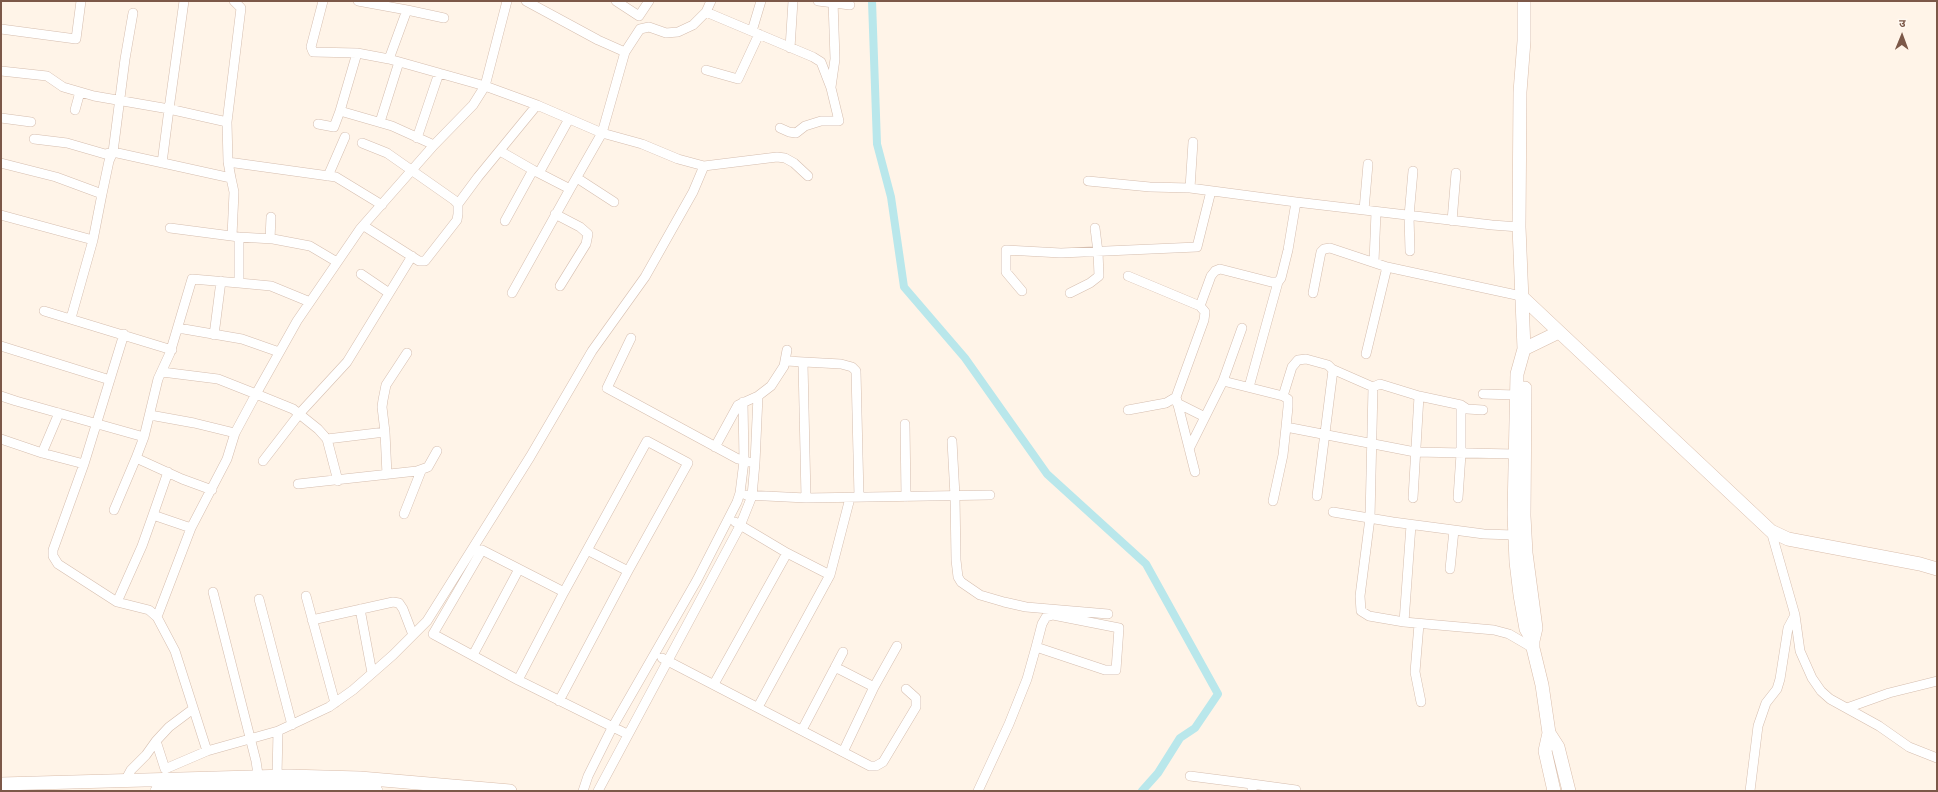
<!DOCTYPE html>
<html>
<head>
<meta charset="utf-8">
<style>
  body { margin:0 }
  #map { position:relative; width:1938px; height:792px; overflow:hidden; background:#fff4e8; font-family:"Nunito Sans","Noto Sans Devanagari",sans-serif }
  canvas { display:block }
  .frame { position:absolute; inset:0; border:2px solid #7c5848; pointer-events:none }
  .north { position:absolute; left:1882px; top:16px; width:40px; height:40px; -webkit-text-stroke:3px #fff8f0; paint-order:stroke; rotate:1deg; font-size:11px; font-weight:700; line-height:16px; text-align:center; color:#7c5848 }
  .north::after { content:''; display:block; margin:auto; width:14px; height:18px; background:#7c5848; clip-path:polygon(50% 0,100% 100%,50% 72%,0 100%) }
</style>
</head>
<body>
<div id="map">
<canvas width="1938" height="792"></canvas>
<div class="frame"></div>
<div class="north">उ</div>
</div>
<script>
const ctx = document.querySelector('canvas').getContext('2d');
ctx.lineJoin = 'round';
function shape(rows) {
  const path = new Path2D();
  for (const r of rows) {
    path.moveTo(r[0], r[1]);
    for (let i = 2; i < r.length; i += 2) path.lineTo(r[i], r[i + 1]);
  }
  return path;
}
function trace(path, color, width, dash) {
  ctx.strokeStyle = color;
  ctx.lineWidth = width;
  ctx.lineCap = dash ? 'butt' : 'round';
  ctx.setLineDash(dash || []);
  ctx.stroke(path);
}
trace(shape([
  [872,1,877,144,891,197,904,287,965,358,1047,474,1146,564,1218,694,1195,728,1180,738,1158,773,1142,791]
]), '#b9e7eb', 8);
const street = shape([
  [323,1,311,47,313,52,357,53],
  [358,1,407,10,389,59],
  [526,1,598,40,625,52],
  [616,1,639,16,649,1],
  [711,1,706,12,813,57,821,62,831,88,839,121,821,121,805,126,796,133,789,132,780,128],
  [818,1,850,5],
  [407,10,444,18],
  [706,12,693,25,678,32,666,33,649,27,640,29,625,52,602,133,642,144,678,159,704,166,777,157,785,158,794,163,808,176],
  [133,13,125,59,113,152,231,178,228,162,227,122],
  [1,29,76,39,81,1],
  [752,31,761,1],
  [790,48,793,1],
  [706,70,738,79,759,34],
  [1,71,47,76,63,87,94,96,169,109,184,1],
  [831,87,835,59,833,1],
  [537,105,602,133,570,189],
  [75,110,80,92],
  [1,118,31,122],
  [380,122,399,62],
  [318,124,334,127,340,111],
  [417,138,439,73],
  [34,139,67,143,105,154,113,152,109,161,102,194],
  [362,143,387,153,454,200,458,204,458,214,457,220,425,261,419,261,364,226],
  [500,151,533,170,505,221],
  [228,162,336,177,382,205],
  [1,163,56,177,102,194,93,240,1,215],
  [162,163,169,109,227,122,241,8,234,1],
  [539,173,569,119],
  [328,176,345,137],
  [231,178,234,192,232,236],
  [577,178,614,202],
  [1088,181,1150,187,1190,188,1296,202,1492,225,1519,227],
  [1190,188,1193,142],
  [458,204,478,177,537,105,485,86,507,1],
  [1364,210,1368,164],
  [555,214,580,227,588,234,586,244,560,286],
  [1452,221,1456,173],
  [239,237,273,239,310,246,337,262],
  [270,239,271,217],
  [1410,251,1409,216,1413,171],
  [1374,262,1376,212],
  [361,274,389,293],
  [239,283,271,286,310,302],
  [1022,291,1006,272,1006,250,1061,253,1197,247,1211,191],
  [512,293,570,189,533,170],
  [1070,293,1090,283,1099,276,1098,252,1095,228],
  [1313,293,1321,252,1324,249,1330,248,1387,267,1521,296],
  [1200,306,1211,276,1215,271,1220,269,1271,282,1278,282,1281,278,1288,250,1296,202],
  [44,311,172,350],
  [71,318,93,240],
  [178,328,242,339,279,352],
  [1242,328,1223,381,1283,396,1288,399,1288,407,1286,427,1415,452,1515,454],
  [214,335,221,281],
  [631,338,607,388,738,459,749,462],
  [1,346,110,380],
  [1366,354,1387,267],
  [786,361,841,364,852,367,856,371,859,497],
  [803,363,806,498],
  [1332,369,1373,387,1380,384,1419,396,1461,405,1467,409,1483,410],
  [162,372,218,379,256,394,235,433,227,459,191,528,153,515,142,546,117,602,149,610,157,617,175,651,207,751,278,731],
  [1249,387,1278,282],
  [1373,387,1370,518,1360,596,1361,611,1369,616,1404,622,1494,630,1509,634,1533,648],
  [1483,394,1516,395],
  [1,396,16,401,144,437,158,379,170,353,192,279,239,283,239,237,170,228],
  [1283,396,1292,367,1298,360,1306,359,1328,365,1333,370,1317,496],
  [1176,397,1195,472],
  [1177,403,1205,417],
  [1128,410,1166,403,1176,397,1204,320,1205,312,1200,306,1128,276],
  [59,413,42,453,84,464],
  [150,415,194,423,235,433],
  [905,424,906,497],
  [144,437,136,458,182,479,212,490],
  [1,439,42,453],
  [327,439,385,432],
  [952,441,955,496,956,560,958,577,961,582,980,595,1004,602,1026,607,1108,614],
  [715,447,738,405,758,396,771,386,784,366,787,350],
  [1189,449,1223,381],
  [263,461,300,413,347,362,412,256],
  [387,475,385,432,382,407,383,400,386,385,407,353],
  [338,481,327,439,318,429,293,409,256,394,297,321,360,229,434,145,473,105,485,86,389,59,357,53,340,111,392,126,434,145],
  [298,484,417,471,428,467,437,451],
  [746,495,806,498,990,495],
  [1413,498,1419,396],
  [1458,498,1461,454,1461,405],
  [1273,501,1283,455,1286,427],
  [114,510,136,458],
  [1333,512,1393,522,1484,534,1514,535],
  [404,514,421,471],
  [153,515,168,472],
  [1771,531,1795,615,1800,651,1812,678,1821,691,1830,699,1879,726,1909,747,1937,758],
  [587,550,628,571],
  [787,553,830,575,850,498],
  [1450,569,1454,530],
  [213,592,256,761,259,781],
  [306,596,335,703],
  [259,599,292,725],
  [117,602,58,564,53,556,53,550,84,464,124,334],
  [360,609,372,673],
  [157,617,191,528],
  [312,620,393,602,399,603,403,609,413,635],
  [1404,622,1411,525],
  [1419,624,1415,672,1421,702],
  [473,655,519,569],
  [662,658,870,766,876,766,883,762,916,707,916,698,906,689],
  [835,667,874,687,843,752],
  [518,680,564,592,482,550,433,634,518,680,627,734],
  [714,684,787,553,735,522],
  [874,687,897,646],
  [559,701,628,571,688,463,647,441,564,592],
  [758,707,830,575],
  [1847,708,1889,693,1937,681],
  [802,730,843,652],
  [156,741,169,727,193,709],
  [277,776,278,731,329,707,353,690,393,655,427,621,530,457,592,351,645,277,693,192,704,166],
  [1190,776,1252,784,1252,791],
  [125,781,131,770,146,755,156,741,165,769,207,751],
  [1252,784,1296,790],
  [583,791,588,776,612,728,697,580,737,502,740,493,744,461,743,402],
  [598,791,740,526,752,496,755,463,758,396],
  [978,791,1009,724,1027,679,1036,647,1042,624,1046,617,1053,615,1119,628,1116,670,1105,670,1036,647],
  [1750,791,1758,726,1766,703,1777,689,1780,679,1788,628,1795,615]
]);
const secondary = shape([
  [1524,1,1524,41,1520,92,1519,227,1524,349,1517,374,1514,514,1516,562,1520,595,1526,629,1533,641],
  [1521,296,1771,531,1788,539,1920,564,1937,569],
  [1524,349,1559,332],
  [1525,388,1524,516,1526,553,1536,628,1533,641,1533,648,1542,685,1549,733,1545,751,1554,791],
  [1549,733,1558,747,1569,791],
  [1,784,288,776,360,778,510,791],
  [157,791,288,787,376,791]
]);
trace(street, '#d5bdae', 10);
trace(secondary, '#d9bdab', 14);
trace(street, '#fff', 9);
trace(secondary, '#fff', 13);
</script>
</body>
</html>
